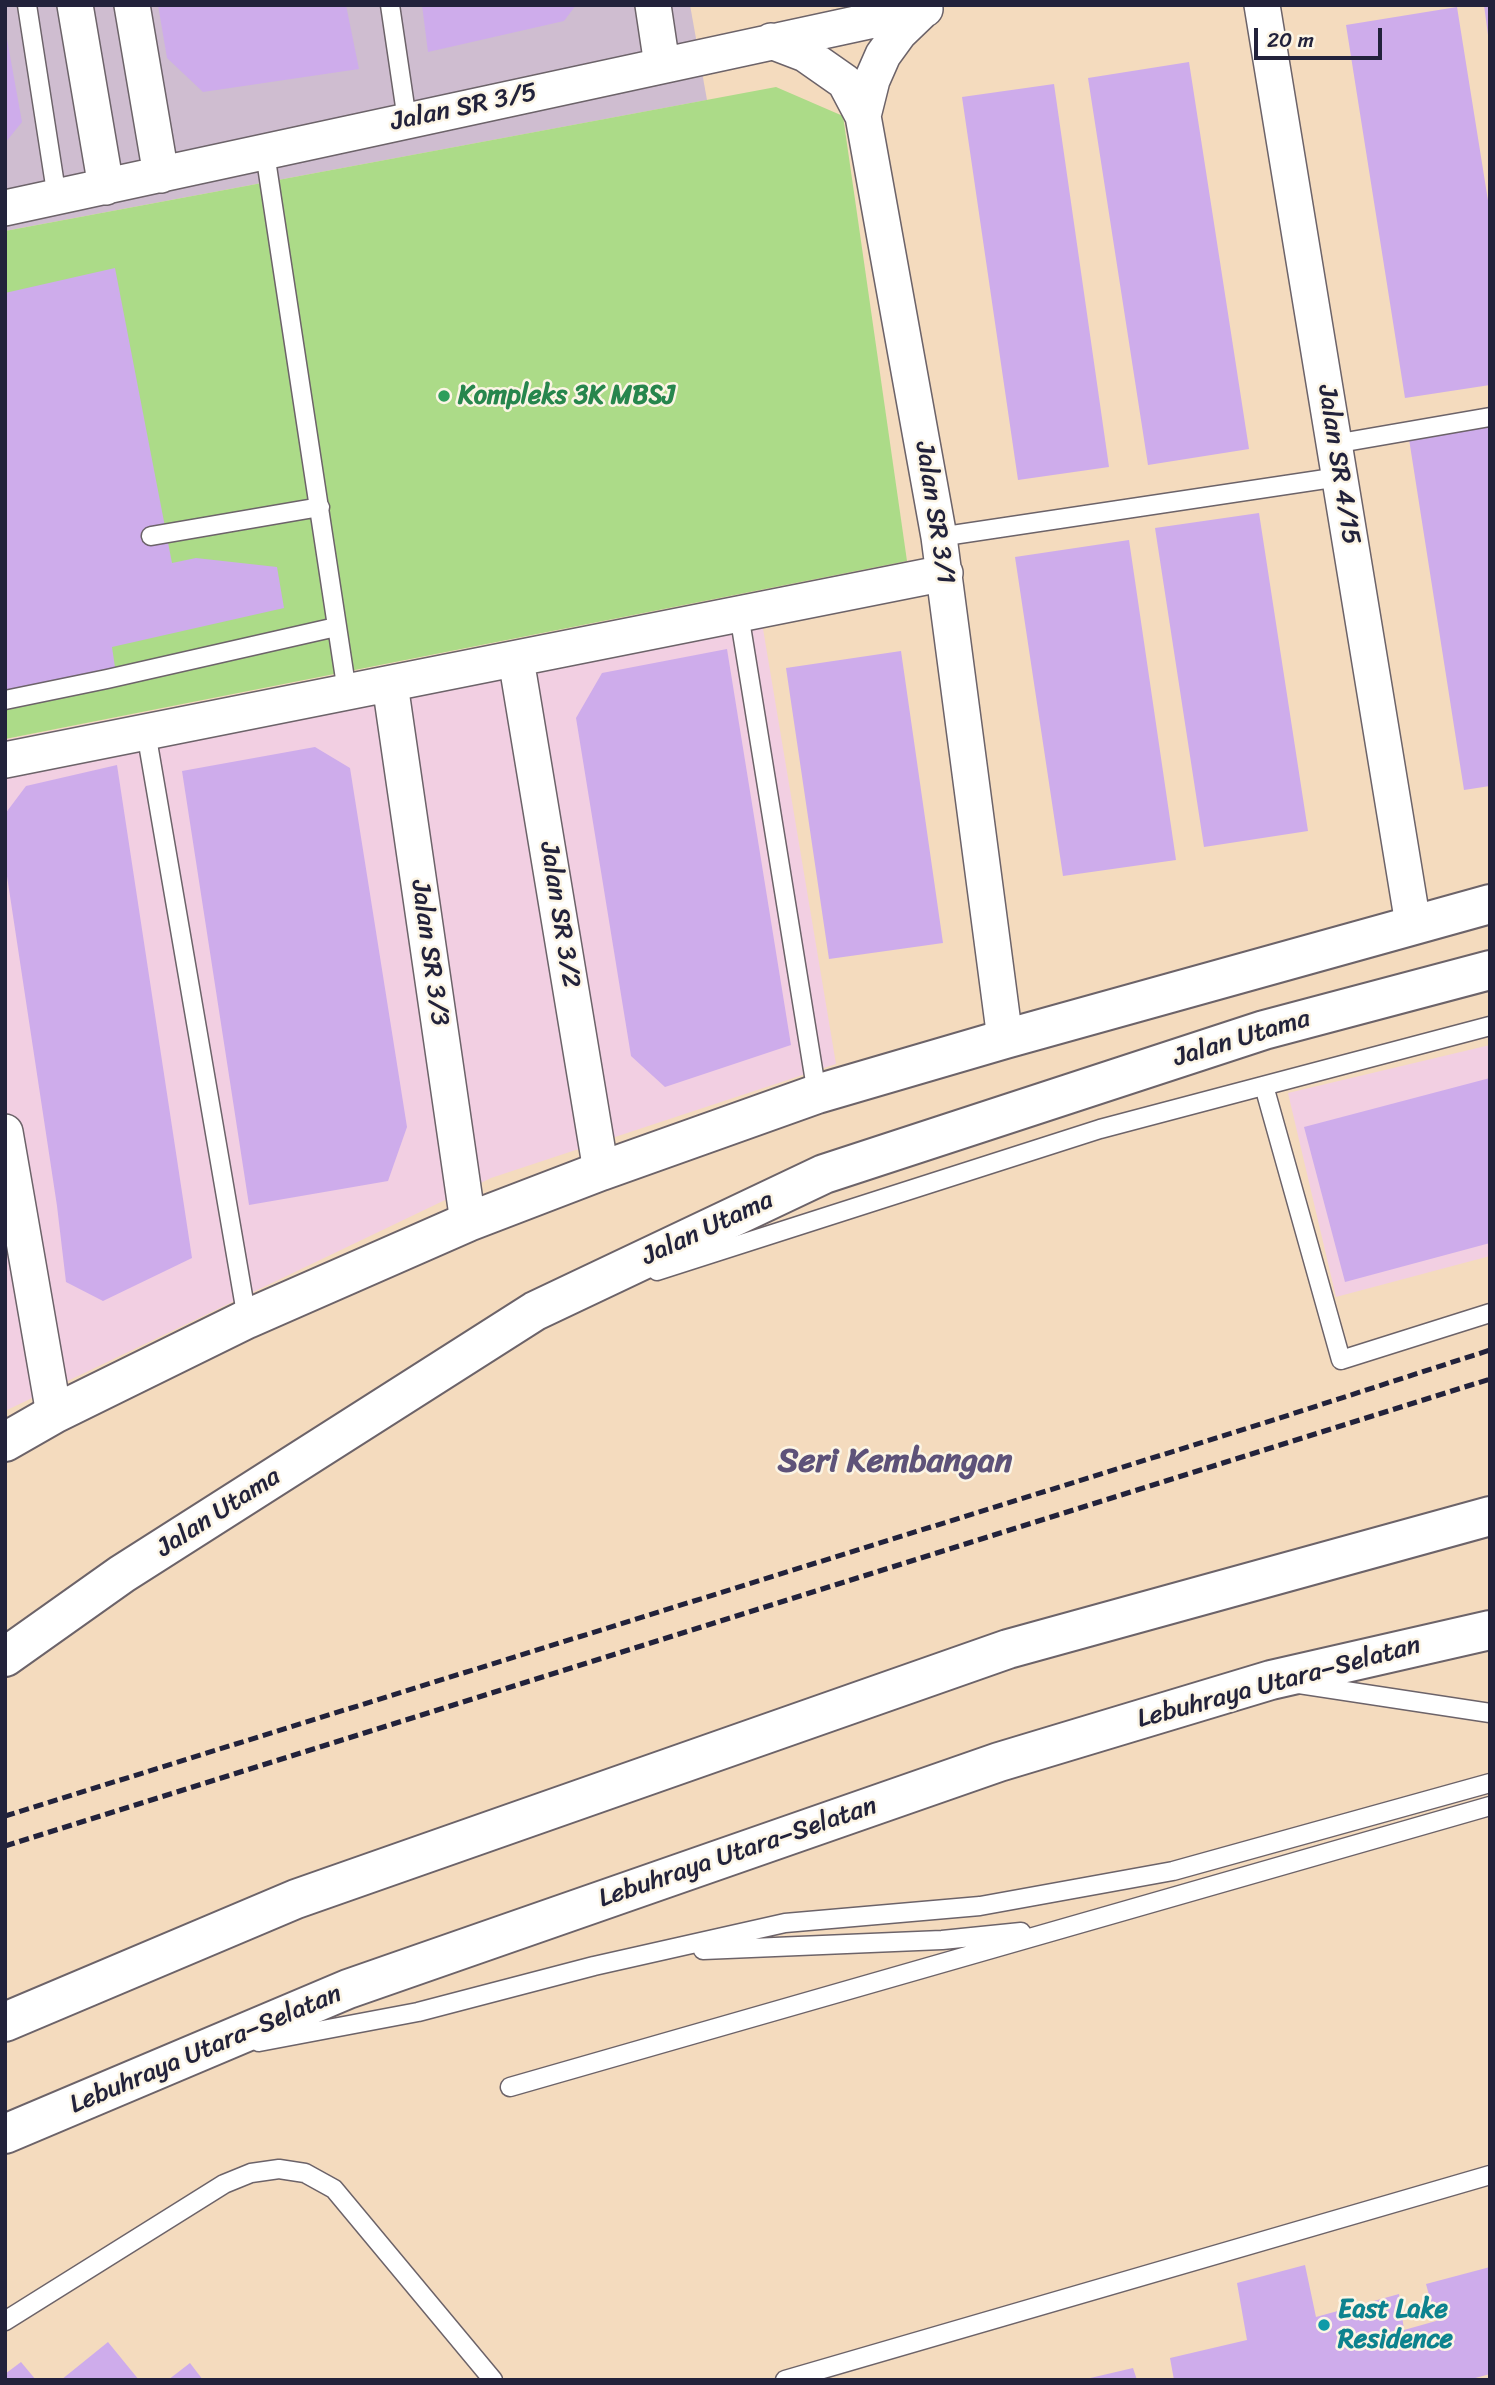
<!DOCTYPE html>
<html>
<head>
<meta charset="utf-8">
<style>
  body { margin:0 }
  #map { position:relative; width:1495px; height:2385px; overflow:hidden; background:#f4dbbe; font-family:Sriracha,sans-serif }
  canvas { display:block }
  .frame { position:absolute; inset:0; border:7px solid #22223b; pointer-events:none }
  .scale { position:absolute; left:1254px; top:28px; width:128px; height:32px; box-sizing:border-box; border:4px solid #22223b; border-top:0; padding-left:9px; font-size:21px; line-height:24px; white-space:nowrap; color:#22223b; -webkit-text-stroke:5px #fcf5e5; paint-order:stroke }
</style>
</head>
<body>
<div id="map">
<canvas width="1495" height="2385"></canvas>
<div class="frame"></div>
<div class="scale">20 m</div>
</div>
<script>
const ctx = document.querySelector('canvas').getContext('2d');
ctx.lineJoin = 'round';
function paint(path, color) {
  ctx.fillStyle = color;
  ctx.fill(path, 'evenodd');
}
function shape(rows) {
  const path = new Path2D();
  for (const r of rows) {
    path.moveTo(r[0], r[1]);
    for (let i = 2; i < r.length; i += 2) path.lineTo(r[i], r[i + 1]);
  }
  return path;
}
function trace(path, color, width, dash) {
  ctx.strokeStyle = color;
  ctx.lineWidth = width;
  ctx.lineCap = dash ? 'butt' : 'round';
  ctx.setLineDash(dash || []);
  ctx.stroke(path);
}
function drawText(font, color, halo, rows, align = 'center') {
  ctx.font = font + ' Sriracha,sans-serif';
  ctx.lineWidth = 5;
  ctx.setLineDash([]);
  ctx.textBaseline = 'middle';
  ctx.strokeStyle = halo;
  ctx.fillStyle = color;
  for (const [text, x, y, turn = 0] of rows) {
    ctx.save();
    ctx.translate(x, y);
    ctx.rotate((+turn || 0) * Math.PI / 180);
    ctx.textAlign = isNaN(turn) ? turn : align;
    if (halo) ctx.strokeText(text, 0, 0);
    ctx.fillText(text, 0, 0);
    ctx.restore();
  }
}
paint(shape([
  [757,593,836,1064,491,1178,5,1411,5,740],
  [1490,1045,1490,1256,1336,1297,1288,1093]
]), '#f2cfe2');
paint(shape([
  [5,5,690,5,707,100,5,231]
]), '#cfbdd0');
paint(shape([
  [776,87,843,116,907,561,5,739,5,231]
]), '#acdb88');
paint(shape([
  [158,5,346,5,359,69,203,92,167,58],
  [422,5,576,5,564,21,428,52],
  [1484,5,1490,5,1490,35,1488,35],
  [1457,7,1490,213,1490,385,1405,398,1346,25],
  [5,28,22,122,5,143],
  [1189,62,1249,449,1148,465,1088,78],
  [1054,84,1109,467,1018,480,962,97],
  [115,268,172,563,196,558,277,567,284,608,112,647,116,674,5,697,5,293],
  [1490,426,1490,786,1464,790,1409,439],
  [1259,513,1308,831,1204,847,1155,528],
  [1129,540,1176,860,1063,876,1015,557],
  [727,649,791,1045,665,1087,631,1056,576,718,602,673],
  [901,651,943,943,829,959,786,668],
  [315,747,350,768,407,1127,388,1181,249,1205,182,771],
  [117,765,192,1258,103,1301,66,1282,57,1206,5,863,5,814,26,786],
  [1490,1078,1490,1243,1345,1282,1304,1127],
  [1305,2265,1316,2317,1399,2294,1404,2330,1436,2321,1426,2284,1490,2267,1490,2374,1468,2380,1174,2380,1170,2358,1247,2340,1237,2283],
  [108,2342,139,2380,61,2380],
  [21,2362,36,2380,5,2380,5,2374],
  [190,2363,203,2380,168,2380],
  [1133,2368,1137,2380,1086,2380,1086,2379]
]), '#ceaceb');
const service = shape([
  [27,5,57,198],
  [390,5,407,120],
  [265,153,347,692],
  [1334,444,1490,417],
  [151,536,320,507],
  [939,537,1339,477],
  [739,614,817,1094],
  [5,700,107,679,336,627],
  [146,732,247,1319],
  [1264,1086,1341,1360,1490,1313],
  [657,1271,1100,1129,1490,1026],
  [1299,1684,1490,1713],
  [703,1950,942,1940,1021,1932],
  [259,2042,418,2012,594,1966,785,1923,980,1906,1173,1871,1490,1783],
  [510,2087,1490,1806],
  [5,2321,224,2184,251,2173,279,2169,305,2173,334,2189,493,2380],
  [785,2380,1490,2175]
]);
const minor = shape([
  [75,5,106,187],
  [132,5,161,175],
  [653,5,662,65],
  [1262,5,1413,924],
  [924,9,899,33,883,55,872,80,863,116,939,537,1005,1039],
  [771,41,805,54,845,82,863,116],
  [5,208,925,9],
  [516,659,601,1171],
  [390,684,468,1222],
  [5,760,945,573],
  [5,1132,54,1414]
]);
const tertiary = shape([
  [5,1442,54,1414,247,1319,468,1222,601,1171,817,1094,1005,1039,1490,904],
  [5,1657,122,1574,535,1311,824,1174,1264,1030,1490,970]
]);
const motorway = shape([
  [5,2022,296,1899,1008,1649,1490,1516],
  [5,2134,348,1989,999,1762,1271,1680,1490,1630]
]);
trace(service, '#6c6369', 21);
trace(minor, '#6c6369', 38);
trace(tertiary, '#6c6369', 42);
trace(motorway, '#6c6369', 42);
trace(service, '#fff', 18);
trace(minor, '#fff', 35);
trace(tertiary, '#fff', 38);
trace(motorway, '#fff', 38);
trace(shape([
  [5,1816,1261,1424,1490,1350],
  [5,1846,1490,1379]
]), '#22223b', 5, [10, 5]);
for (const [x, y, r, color] of [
  [444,396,7,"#2e9e5b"],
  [1324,2325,7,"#0f9aa8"]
]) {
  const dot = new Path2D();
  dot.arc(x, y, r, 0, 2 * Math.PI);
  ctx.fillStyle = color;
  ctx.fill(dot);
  trace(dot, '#fcf5e5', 2.5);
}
drawText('26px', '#22223b', '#fcf5e5', [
  ["Jalan SR 3/5",464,108,-12],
  ["Jalan SR 4/15",1338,465,81],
  ["Jalan SR 3/1",934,513,81],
  ["Jalan SR 3/2",559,915,81],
  ["Jalan SR 3/3",429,953,82],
  ["Jalan Utama",1242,1039,-17],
  ["Jalan Utama",708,1229,-25],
  ["Jalan Utama",219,1513,-33],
  ["Lebuhraya Utara–Selatan",1279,1683,-15],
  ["Lebuhraya Utara–Selatan",738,1853,-19],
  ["Lebuhraya Utara–Selatan",206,2050,-23]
]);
drawText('bold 26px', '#27864d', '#fcf5e5', [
  ["Kompleks 3K MBSJ",458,396]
], 'left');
drawText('bold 26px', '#0d838f', '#fcf5e5', [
  ["East Lake",1338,2310],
  ["Residence",1338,2340]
], 'left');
drawText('bold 33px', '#5e5279', '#fcf5e5', [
  ["Seri Kembangan",895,1463]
]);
</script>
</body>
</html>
